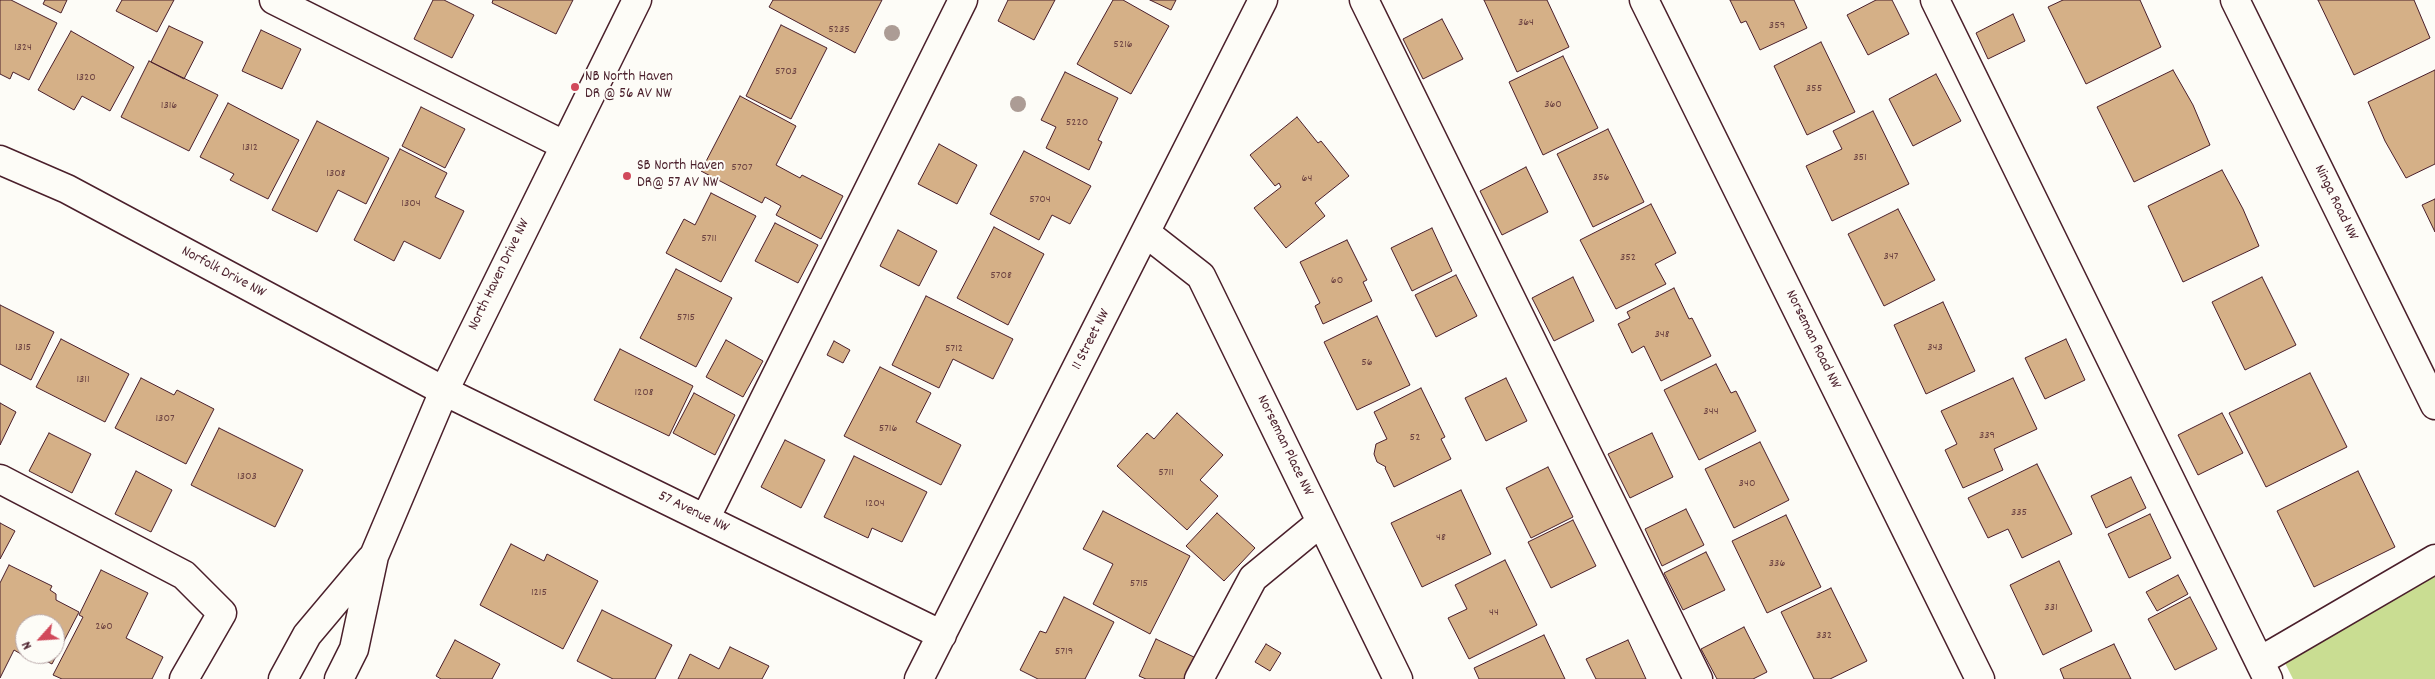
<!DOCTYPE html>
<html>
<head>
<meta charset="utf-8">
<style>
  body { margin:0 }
  #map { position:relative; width:2435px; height:679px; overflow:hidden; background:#fdfcf7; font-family:Dekko,sans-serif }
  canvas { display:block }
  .north { position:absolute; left:15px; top:614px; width:50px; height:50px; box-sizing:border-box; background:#fdfcf7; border:1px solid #b5a4a5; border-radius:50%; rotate:244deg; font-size:14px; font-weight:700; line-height:20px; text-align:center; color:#4a1f2b }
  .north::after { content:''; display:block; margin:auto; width:18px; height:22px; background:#d1495b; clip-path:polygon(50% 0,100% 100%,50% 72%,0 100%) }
</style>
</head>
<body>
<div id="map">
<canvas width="2435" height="679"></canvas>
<div class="north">N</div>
</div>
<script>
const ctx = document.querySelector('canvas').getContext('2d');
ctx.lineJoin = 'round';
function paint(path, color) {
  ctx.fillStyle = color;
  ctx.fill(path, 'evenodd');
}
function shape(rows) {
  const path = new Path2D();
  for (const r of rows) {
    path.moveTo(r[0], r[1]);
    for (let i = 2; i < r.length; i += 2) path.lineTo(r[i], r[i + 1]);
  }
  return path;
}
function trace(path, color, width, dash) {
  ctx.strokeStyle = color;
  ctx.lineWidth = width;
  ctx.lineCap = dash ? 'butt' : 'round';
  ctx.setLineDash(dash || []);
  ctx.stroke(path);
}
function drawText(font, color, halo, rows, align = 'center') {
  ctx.font = font + ' Dekko,sans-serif';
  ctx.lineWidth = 4;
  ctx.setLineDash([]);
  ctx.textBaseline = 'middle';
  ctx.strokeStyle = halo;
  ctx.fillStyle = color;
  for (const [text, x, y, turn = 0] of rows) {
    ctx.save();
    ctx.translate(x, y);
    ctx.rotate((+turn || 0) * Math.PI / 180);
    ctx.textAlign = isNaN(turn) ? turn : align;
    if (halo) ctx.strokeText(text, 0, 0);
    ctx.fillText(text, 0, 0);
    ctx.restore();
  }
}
paint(shape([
  [2435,576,2435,679,2293,679,2281,655]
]), '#c9dd92');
const building = shape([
  [0,0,11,0,57,23,29,80,13,72,10,79,0,74,0,0],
  [45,0,67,0,61,13,43,4,45,0],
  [122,0,174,0,157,32,116,11,122,0],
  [433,0,444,0,474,15,452,58,414,39,433,0],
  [493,0,573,0,556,34,492,3,493,0],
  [773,0,882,0,855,53,769,7,773,0],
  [1008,0,1055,0,1034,40,998,21,1008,0],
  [1113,0,1123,0,1169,26,1131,94,1077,64,1113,0],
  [1150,0,1176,0,1171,10,1150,0],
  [1484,0,1547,0,1569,47,1517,72,1484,0],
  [1730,0,1794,0,1807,28,1760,50,1746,21,1741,23,1730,0],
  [1876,0,1892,0,1909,34,1868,55,1847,15,1876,0],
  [2063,0,2140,0,2161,47,2086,84,2048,7,2063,0],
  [2318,0,2414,0,2430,38,2354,75,2318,0],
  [2013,14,2025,41,1988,59,1976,33,2013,14],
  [1442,19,1463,59,1423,79,1403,39,1442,19],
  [781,25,827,48,791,119,746,96,781,25],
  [169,26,203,42,184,79,151,62,169,26],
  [261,30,301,49,282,89,242,71,261,30],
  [71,31,134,67,110,111,82,96,74,110,38,90,71,31],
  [1821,42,1855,112,1807,135,1774,66,1821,42],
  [1563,56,1598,128,1543,155,1509,82,1563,56],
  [149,61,218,95,189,151,121,117,149,61],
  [2173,70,2193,105,2210,145,2134,182,2097,107,2173,70],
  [2435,70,2435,164,2406,178,2385,141,2368,102,2435,70],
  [1065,72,1118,98,1098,140,1102,142,1089,170,1046,148,1056,127,1041,120,1065,72],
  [1936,74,1961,121,1913,146,1889,99,1936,74],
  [740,96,796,126,776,165,800,178,802,175,843,196,821,239,776,215,781,206,765,197,762,203,701,171,740,96],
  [228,103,299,140,268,199,230,180,234,174,200,157,228,103],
  [421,107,465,129,445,168,402,146,421,107],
  [1873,111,1909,184,1832,221,1806,166,1842,149,1833,131,1873,111],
  [1297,117,1318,143,1321,141,1349,176,1315,203,1325,216,1286,248,1254,208,1281,187,1279,183,1275,186,1250,155,1297,117],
  [317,121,389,158,366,204,338,190,317,232,272,210,317,121],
  [1608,129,1644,202,1593,227,1557,154,1608,129],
  [939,144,977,165,957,204,918,184,939,144],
  [400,149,447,173,435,197,464,211,440,259,404,241,394,261,354,240,400,149],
  [1024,151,1091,186,1070,224,1052,215,1039,240,990,214,1024,151],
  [1526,167,1548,212,1502,235,1480,191,1526,167],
  [2222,170,2243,209,2259,246,2183,282,2148,206,2222,170],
  [711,193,756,216,721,282,666,253,684,219,695,225,711,193],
  [2435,199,2435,232,2422,205,2435,199],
  [1651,204,1676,253,1655,264,1666,284,1616,309,1580,240,1651,204],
  [1898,209,1935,280,1884,306,1848,234,1898,209],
  [775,223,818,245,798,283,755,261,775,223],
  [994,227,1044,254,1008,325,957,298,994,227],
  [1432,228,1452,271,1412,291,1391,248,1432,228],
  [898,230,937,251,919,286,880,266,898,230],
  [1347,240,1367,280,1363,282,1372,301,1323,324,1315,306,1320,303,1300,262,1347,240],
  [676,269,732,298,696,367,640,338,676,269],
  [1456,275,1477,316,1436,337,1415,295,1456,275],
  [1573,277,1594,321,1554,341,1532,298,1573,277],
  [2262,277,2296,345,2245,370,2212,302,2262,277],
  [1674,288,1689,319,1692,318,1711,356,1661,381,1644,346,1632,353,1618,324,1630,318,1627,312,1674,288],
  [926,296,1013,339,993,379,953,359,939,388,892,365,926,296],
  [1943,302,1975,371,1926,394,1894,325,1943,302],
  [0,305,54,332,31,380,0,364,0,305],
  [1377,316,1410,385,1357,410,1324,342,1377,316],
  [61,339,129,374,105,422,36,387,61,339],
  [2066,339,2085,380,2045,399,2025,358,2066,339],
  [726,340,763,361,743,397,706,377,726,340],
  [834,341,850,350,843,363,827,355,834,341],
  [620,349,693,386,669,436,594,400,620,349],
  [1716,364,1731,393,1736,391,1756,431,1699,460,1664,390,1716,364],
  [880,367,931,393,916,422,961,445,941,485,844,436,880,367],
  [2310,373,2347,447,2266,487,2229,413,2310,373],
  [141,378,174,395,177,390,214,409,186,464,115,428,141,378],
  [1506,378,1527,421,1486,441,1465,398,1506,378],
  [2013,378,2037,429,1994,449,2003,470,1963,488,1945,450,1957,444,1941,411,2013,378],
  [1421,388,1445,437,1441,439,1451,459,1394,487,1385,468,1386,467,1377,462,1374,454,1376,444,1387,439,1374,412,1421,388],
  [694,393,735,415,715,455,673,433,694,393],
  [0,403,16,412,0,445,0,403],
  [1177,413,1223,455,1200,480,1218,496,1187,530,1117,466,1147,433,1154,439,1177,413],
  [2222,413,2243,453,2198,475,2178,435,2222,413],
  [219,428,303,470,275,527,191,485,219,428],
  [49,433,91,454,72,493,29,471,49,433],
  [1652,433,1673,477,1630,498,1608,454,1652,433],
  [785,440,825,460,801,508,761,487,785,440],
  [1760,442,1789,500,1734,528,1705,469,1760,442],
  [854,456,927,492,902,542,872,528,868,538,824,517,854,456],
  [2037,464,2072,534,2022,558,2008,529,1988,538,1968,498,2037,464],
  [1548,467,1573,517,1531,538,1506,488,1548,467],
  [136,471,172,490,151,532,115,514,136,471],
  [2358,471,2395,547,2314,587,2277,511,2358,471],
  [2131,477,2146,508,2106,528,2091,496,2131,477],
  [1461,490,1491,554,1422,587,1391,523,1461,490],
  [1686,509,1704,545,1662,566,1645,529,1686,509],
  [1103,511,1190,556,1150,634,1093,604,1113,564,1083,549,1103,511],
  [1217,513,1255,548,1224,581,1186,546,1217,513],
  [2150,514,2171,558,2129,578,2108,534,2150,514],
  [1786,515,1821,587,1767,613,1732,541,1786,515],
  [1573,520,1596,566,1551,588,1528,542,1573,520],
  [0,523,15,531,0,559,0,523],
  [511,544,544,561,547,554,598,581,563,649,480,605,511,544],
  [1706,552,1725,590,1683,610,1664,573,1706,552],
  [1505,560,1537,625,1469,659,1448,618,1467,609,1455,585,1505,560],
  [2059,561,2092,631,2043,655,2010,585,2059,561],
  [9,565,52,586,50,590,56,594,56,600,79,612,52,664,32,654,55,654,55,624,25,624,25,650,23,649,21,654,14,650,0,678,0,583,9,565],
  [101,570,148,593,126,638,163,657,152,679,62,679,53,675,83,617,79,615,101,570],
  [2178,575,2188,594,2157,611,2146,592,2178,575],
  [1831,588,1867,661,1830,679,1814,679,1781,612,1831,588],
  [1064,597,1114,622,1085,679,1038,679,1020,670,1040,631,1046,633,1064,597],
  [2190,597,2217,649,2175,670,2148,619,2190,597],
  [602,610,672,645,655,679,613,679,577,661,602,610],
  [1744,627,1767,672,1753,679,1717,679,1701,649,1744,627],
  [1544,635,1565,679,1479,679,1474,668,1544,635],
  [1156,639,1196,658,1186,679,1146,679,1139,676,1156,639],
  [455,640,500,664,492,679,441,679,436,676,455,640],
  [1628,640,1646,679,1596,679,1586,659,1628,640],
  [1266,644,1281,653,1270,671,1255,662,1266,644],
  [2114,644,2131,679,2064,679,2060,669,2114,644],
  [730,647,769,666,762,679,678,679,690,654,719,669,730,647]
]);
paint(building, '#d5b087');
trace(building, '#4a1f2b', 1);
const minor = shape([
  [274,0,564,145],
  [1364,0,1698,679],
  [1644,0,1980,679],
  [1935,0,2268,679],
  [2235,0,2435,405],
  [0,160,67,189,444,391,942,635],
  [1146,233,1201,276,1398,679],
  [0,479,184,575,222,613,184,679],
  [705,519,963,0],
  [2260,661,2435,559],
  [283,679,307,635,371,559],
  [339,679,354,649,374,556,444,391,637,0],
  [919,679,1263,0],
  [1199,679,1253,578,1321,522]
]);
trace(minor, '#4a1f2b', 31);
trace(minor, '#fdfcf7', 28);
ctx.fillStyle = '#ac9c95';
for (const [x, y] of [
  [892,33],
  [1018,104]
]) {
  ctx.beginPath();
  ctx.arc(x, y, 8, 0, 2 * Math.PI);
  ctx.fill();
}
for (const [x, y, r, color] of [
  [575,87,5,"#d1495b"],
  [627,176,5,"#d1495b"]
]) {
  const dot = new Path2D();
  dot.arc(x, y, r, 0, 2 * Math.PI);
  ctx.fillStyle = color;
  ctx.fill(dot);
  trace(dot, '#fdfcf7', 2);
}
drawText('12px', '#6d4342', null, [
  ["364",1526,23],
  ["359",1777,26],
  ["5235",839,30],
  ["5216",1123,45],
  ["1324",23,48],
  ["5703",786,72],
  ["1320",86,78],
  ["355",1814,89],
  ["360",1553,105],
  ["1316",169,106],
  ["5220",1077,123],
  ["1312",250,148],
  ["351",1860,158],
  ["5707",742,168],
  ["1308",336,174],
  ["356",1601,178],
  ["64",1307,179],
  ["5704",1040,200],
  ["1304",411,204],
  ["5711",709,239],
  ["347",1891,257],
  ["352",1628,258],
  ["5708",1001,276],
  ["60",1337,281],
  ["5715",686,318],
  ["348",1662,335],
  ["1315",23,348],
  ["343",1935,348],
  ["5712",954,349],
  ["56",1367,363],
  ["1311",83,380],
  ["1208",644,393],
  ["344",1711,412],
  ["1307",165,419],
  ["5716",888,429],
  ["339",1987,436],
  ["52",1415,438],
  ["5711",1166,473],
  ["1303",247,477],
  ["340",1747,484],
  ["1204",875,504],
  ["335",2019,513],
  ["48",1441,538],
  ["336",1777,564],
  ["5715",1139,584],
  ["1215",539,593],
  ["331",2051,608],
  ["44",1494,613],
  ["260",104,627],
  ["332",1824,636],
  ["5719",1064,652]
]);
drawText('15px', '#4a1f2b', '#fdfcf7', [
  ["NB North Haven",585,78],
  ["DR @ 56 AV NW",585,95],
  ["SB North Haven",637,167],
  ["DR@ 57 AV NW",637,184]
], 'left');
drawText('15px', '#4a1f2b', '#fdfcf7', [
  ["Ninga Road NW",2335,203,64],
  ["Norfolk Drive NW",223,273,28],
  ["North Haven Drive NW",500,275,-64],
  ["11 Street NW",1092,340,-63],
  ["Norseman Road NW",1812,340,64],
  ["Norseman Place NW",1284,446,64],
  ["57 Avenue NW",693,513,26]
]);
</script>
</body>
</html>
